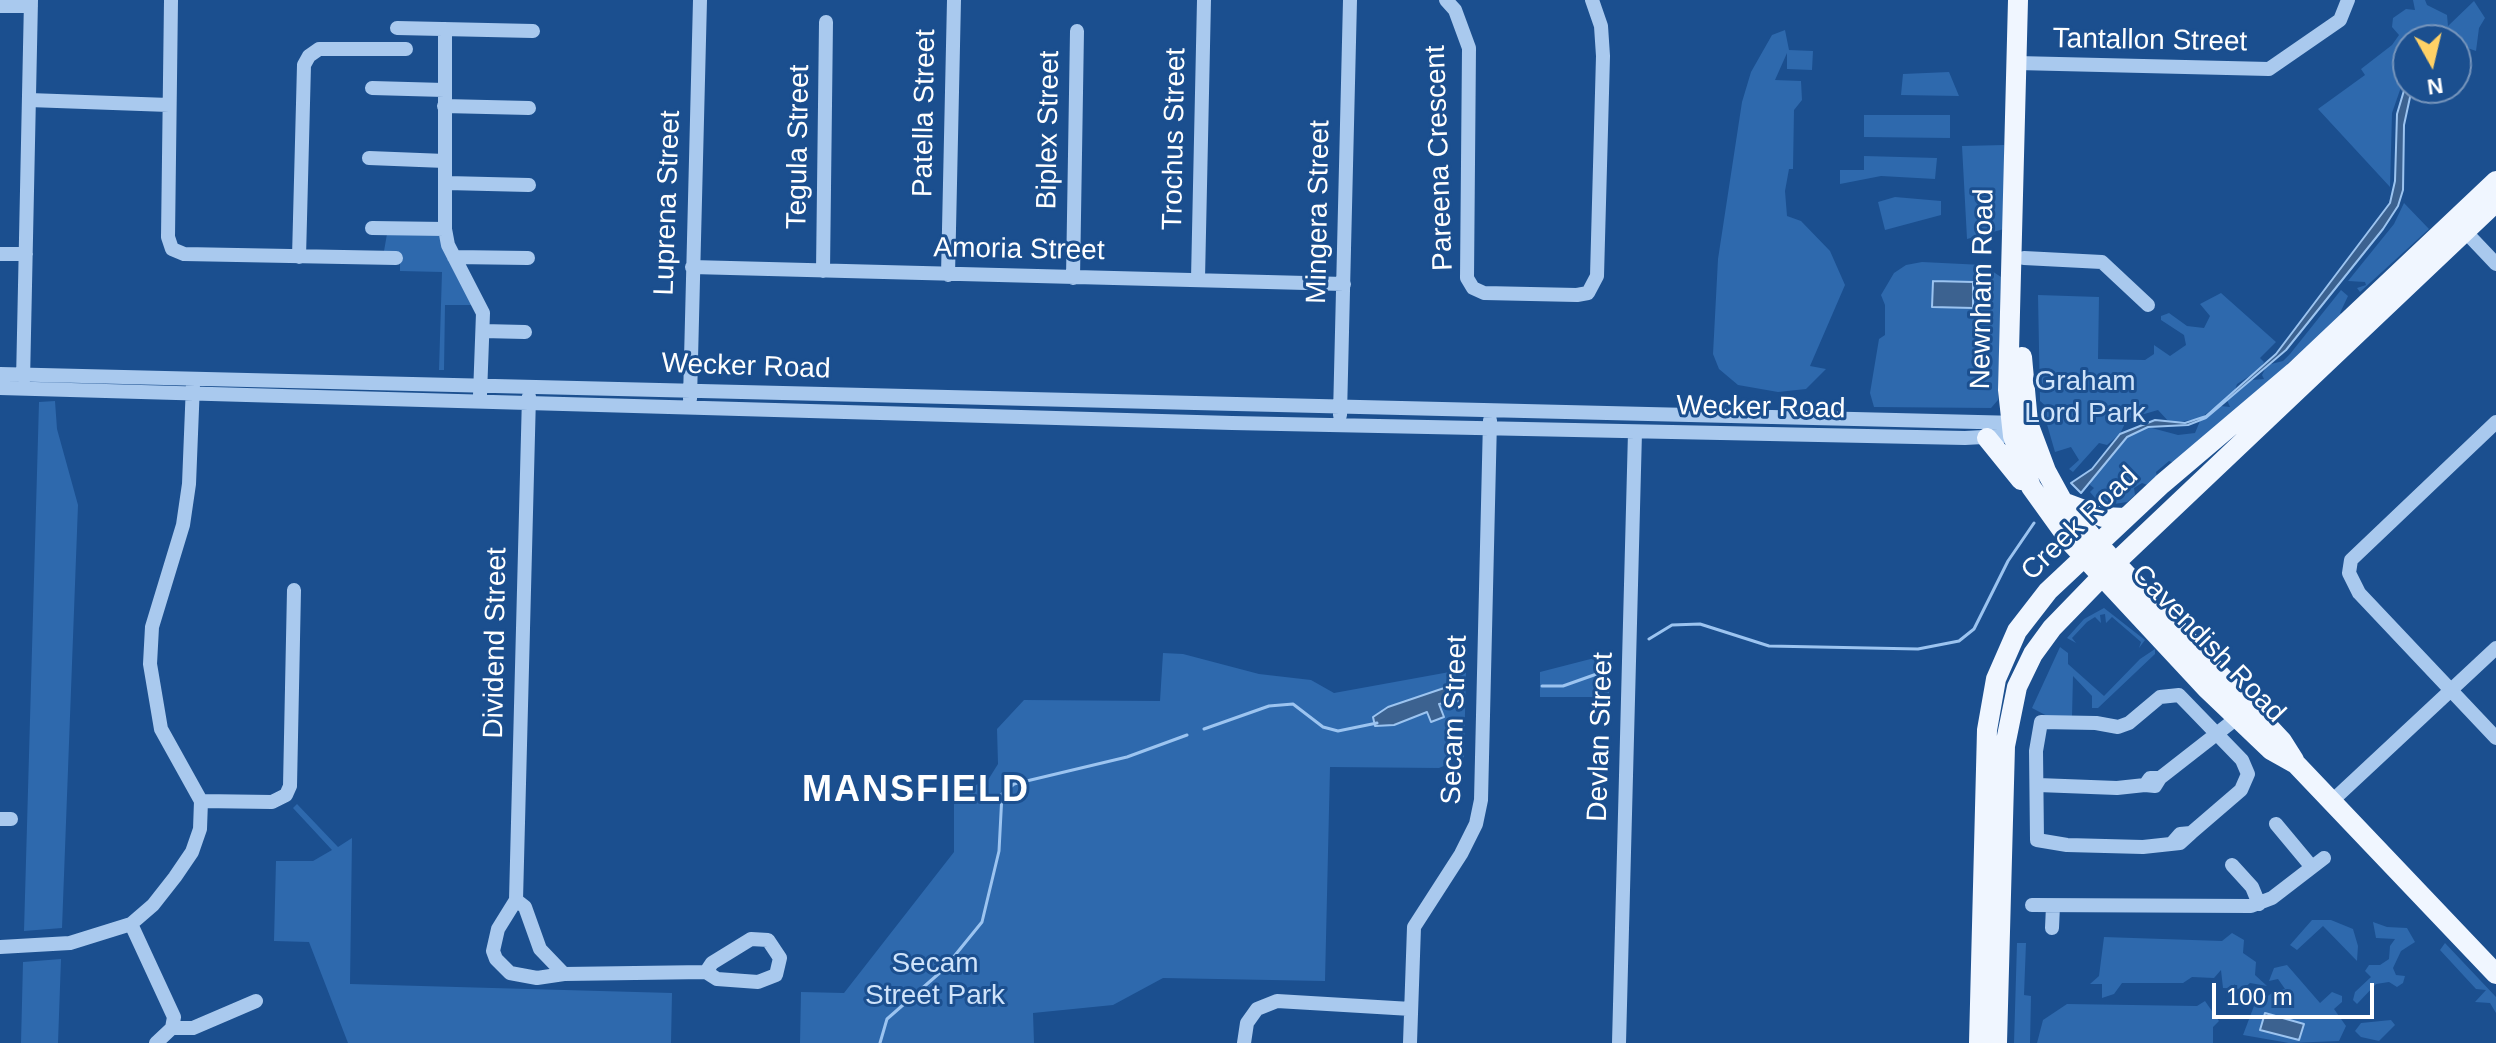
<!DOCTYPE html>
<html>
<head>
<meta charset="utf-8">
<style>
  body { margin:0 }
  #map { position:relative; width:2496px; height:1043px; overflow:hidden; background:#1b4f8f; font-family:Helvetica,sans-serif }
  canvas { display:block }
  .north { position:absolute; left:2392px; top:24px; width:80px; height:80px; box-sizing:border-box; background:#1b4f8f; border:2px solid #7695bc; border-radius:50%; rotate:172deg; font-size:22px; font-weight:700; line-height:32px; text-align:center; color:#fff }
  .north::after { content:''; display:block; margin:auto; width:28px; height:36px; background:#ffd166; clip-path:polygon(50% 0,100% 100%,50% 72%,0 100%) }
  .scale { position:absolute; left:2212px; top:983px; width:162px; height:36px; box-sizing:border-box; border:4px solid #fff; border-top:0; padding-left:10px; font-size:24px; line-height:28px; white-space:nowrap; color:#fff; -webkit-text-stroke:6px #1b4f8f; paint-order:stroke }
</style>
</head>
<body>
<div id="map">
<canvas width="2496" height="1043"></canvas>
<div class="north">N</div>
<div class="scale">100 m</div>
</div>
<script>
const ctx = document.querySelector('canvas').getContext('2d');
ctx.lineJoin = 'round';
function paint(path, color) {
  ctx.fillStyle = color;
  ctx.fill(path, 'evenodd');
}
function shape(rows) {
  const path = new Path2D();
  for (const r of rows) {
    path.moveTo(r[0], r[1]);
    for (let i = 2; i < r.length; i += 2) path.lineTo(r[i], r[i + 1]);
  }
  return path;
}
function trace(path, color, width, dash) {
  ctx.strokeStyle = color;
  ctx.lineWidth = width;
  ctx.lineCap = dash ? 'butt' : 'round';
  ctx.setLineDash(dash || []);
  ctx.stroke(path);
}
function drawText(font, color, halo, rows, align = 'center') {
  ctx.font = font + ' Helvetica,sans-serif';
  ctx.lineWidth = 6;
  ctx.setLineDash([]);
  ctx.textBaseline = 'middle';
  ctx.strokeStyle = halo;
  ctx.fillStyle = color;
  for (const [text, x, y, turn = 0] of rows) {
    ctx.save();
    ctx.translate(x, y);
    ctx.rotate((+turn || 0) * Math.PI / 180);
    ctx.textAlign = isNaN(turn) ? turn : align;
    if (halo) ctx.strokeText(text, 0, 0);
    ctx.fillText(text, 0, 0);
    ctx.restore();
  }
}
paint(shape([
  [2413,0,2425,0,2427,5,2447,15,2448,26,2474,1,2485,18,2479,28,2476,51,2456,44,2456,40,2408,40,2408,67,2392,113,2390,187,2318,109,2365,75,2361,69,2392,45,2399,35,2392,27,2393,18,2406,9,2415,10],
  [1785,30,1789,50,1813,51,1812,70,1787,69,1787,53,1775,80,1801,81,1802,100,1794,110,1793,169,1789,169,1785,191,1787,216,1801,221,1830,251,1845,285,1810,366,1826,369,1806,389,1778,392,1738,385,1719,369,1713,354,1718,259,1742,102,1751,72,1772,35],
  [1949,72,1959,96,1901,95,1903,74],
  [1864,115,1950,115,1950,138,1864,137],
  [2004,145,2004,229,1967,239,1962,146],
  [1864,156,1937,158,1935,179,1881,176,1840,184,1840,170,1864,170],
  [1895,197,1941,201,1941,215,1885,230,1878,202],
  [2404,203,2429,229,2360,292,2357,288,2366,285,2365,282,2348,281,2394,224],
  [387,234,439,235,474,305,445,305,444,370,439,370,442,272,400,271,400,253,384,251],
  [1922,262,1983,265,2001,277,1998,400,1991,408,1874,407,1870,393,1879,339,1885,335,1885,305,1881,295,1894,273,1906,265],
  [2341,290,2348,296,2340,313,2345,316,2287,364,2287,369,2174,463,2169,461,2156,472,2157,477,2150,486,2142,483,2134,488,2135,495,2127,502,2102,506,2090,492,2094,488,2090,485,2091,478,2121,442,2134,432,2148,427,2178,435,2195,433,2200,421,2221,406,2230,407,2227,400,2252,380,2264,379,2262,375,2267,365,2283,361,2290,354],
  [2221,293,2276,342,2260,358,2264,362,2259,370,2237,384,2234,393,2199,419,2170,423,2158,410,2127,419,2120,434,2107,445,2099,443,2073,472,2069,469,2079,460,2071,447,2055,452,2044,414,2047,407,2040,401,2038,295,2099,297,2098,359,2145,360,2154,354,2154,345,2170,356,2186,345,2184,335,2161,320,2161,316,2169,313,2187,326,2204,328,2210,316,2200,304],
  [55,401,57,429,78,505,62,928,24,931,39,402],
  [2104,608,2145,640,2139,648,2141,642,2112,617,2106,623,2105,614,2100,615,2101,623,2095,617,2087,622,2072,638,2076,643,2067,638,2084,619],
  [2060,647,2068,653,2068,664,2104,696,2140,659,2155,649,2155,654,2098,708,2092,708,2092,696,2073,676,2072,717,2051,718,2032,708],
  [1163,653,1183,654,1259,674,1311,680,1334,693,1466,669,1464,757,1439,768,1330,767,1325,981,1163,978,1113,1005,1033,1013,1034,1043,800,1043,801,992,844,993,954,852,954,794,988,780,998,764,997,729,1024,700,1160,701],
  [1610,654,1609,697,1540,697,1540,672],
  [297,804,338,847,352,838,350,984,672,993,671,1043,348,1043,309,942,274,941,276,861,313,861,332,850,293,808],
  [2312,920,2331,920,2353,929,2358,946,2357,961,2323,926,2297,950,2290,945],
  [2373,922,2387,927,2407,928,2415,942,2401,951,2393,968,2396,975,2405,976,2403,983,2397,987,2389,982,2376,984,2357,1004,2353,1000,2355,992,2371,977,2365,971,2369,965,2380,965,2389,959,2390,946,2395,939,2376,938],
  [2232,933,2244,940,2243,953,2256,962,2255,975,2267,986,2250,983,2243,989,2223,988,2221,970,2214,978,2192,977,2183,983,2122,983,2114,994,2102,998,2102,984,2090,984,2099,976,2104,937,2222,941],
  [2017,943,2026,943,2024,995,2031,996,2030,1043,2014,1043],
  [2445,943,2496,997,2496,1013,2490,1003,2475,1002,2486,990,2476,989,2440,950],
  [61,959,58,1043,21,1043,23,962],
  [2287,965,2320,1003,2332,992,2342,996,2342,1002,2334,1009,2346,1026,2339,1041,2289,1043,2243,1035,2254,1006,2276,990,2285,989,2278,979,2269,981,2274,968],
  [2205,1001,2219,1021,2213,1027,2213,1043,2037,1043,2043,1020,2067,1004,2197,1006],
  [2391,1020,2395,1025,2379,1041,2361,1037,2355,1031,2361,1023]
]), '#2e69ad');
const water = shape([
  [2408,77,2408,88,2412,88,2404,125,2403,190,2398,206,2383,229,2286,350,2206,418,2188,425,2148,427,2127,437,2081,493,2071,483,2092,469,2120,434,2155,420,2185,423,2206,416,2276,354,2390,203,2395,181,2397,114,2408,77],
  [1933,281,1973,282,1973,308,1932,307,1933,281],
  [1456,684,1463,686,1463,700,1439,704,1444,717,1431,722,1427,712,1394,725,1375,726,1373,717,1388,707,1456,684],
  [2265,1013,2304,1024,2299,1040,2260,1030,2265,1013]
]);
paint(water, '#3c6290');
trace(water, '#9cc4f0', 2);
trace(shape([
  [1649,639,1672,625,1700,624,1769,646,1918,649,1959,641,1974,629,2008,561,2034,523],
  [1542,686,1563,686,1608,670],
  [1204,729,1269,706,1293,704,1323,727,1338,731,1377,723],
  [880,1043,887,1019,943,970,982,922,999,851,1002,794,1014,784,1127,757,1187,735]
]), '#9cc4f0', 3);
trace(shape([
  [171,0,168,237,172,249,184,254,396,258],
  [1446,0,1455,10,1469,48,1467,278,1473,288,1484,293,1577,295,1588,293,1597,276,1603,56,1601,26,1592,0],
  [0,6,31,6],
  [397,28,533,31],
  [445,29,445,229,448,245,483,313,480,395],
  [2017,63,2269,69,2340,20,2348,0],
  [372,88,444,90],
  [29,100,169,105],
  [444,106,529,108],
  [369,158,445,161],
  [447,183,529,185],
  [2460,226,2496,264],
  [372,228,445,229],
  [0,254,26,254],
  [299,257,304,65,309,56,319,49,406,49],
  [454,257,528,258],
  [2024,258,2102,262,2148,305],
  [692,267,1344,284],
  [823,271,826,22],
  [948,275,954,0],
  [1073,278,1077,31],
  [1198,279,1204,0],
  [483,331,525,332],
  [0,374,2019,423],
  [23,381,31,0],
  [0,388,1232,423,1965,438,2019,435],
  [529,396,516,900,498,929,493,951,496,959,510,973,537,978,564,974,706,972,717,979,758,982,776,975,780,958,768,940,751,939,712,963,706,972],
  [690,399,700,0],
  [1340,415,1350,0],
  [2496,422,2351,560,2349,573,2359,593,2496,738],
  [2160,778,2150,778,2145,785,2155,786,2160,778,2242,714],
  [2038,785,2117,788,2145,785],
  [201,801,272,802,286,795,290,786,294,590],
  [2332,801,2496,648],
  [0,819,11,819],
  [2276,824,2311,866],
  [2173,842,2180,834,2191,833,2180,843,2143,847,2067,845,2037,840,2036,751,2041,722,2096,723,2118,727,2129,723,2160,697,2179,695,2242,760,2248,774,2241,790,2191,833],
  [2232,865,2252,887,2259,904],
  [516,900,525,907,540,949,564,974],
  [2032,905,2251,906,2272,898,2324,858],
  [131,924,174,1017,172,1028,156,1043],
  [2052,928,2053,906],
  [0,947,70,943,131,924,153,905,175,877,192,852,200,829,201,801,161,729,150,664,152,627,183,525,189,484,193,384],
  [172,1028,193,1028,256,1001],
  [1244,1043,1247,1023,1257,1009,1277,1001,1411,1009],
  [1410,1043,1414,927,1461,854,1476,824,1481,800,1490,420],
  [1619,1043,1635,432]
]), '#a9c9ee', 14);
trace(shape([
  [2018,0,2008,390,2013,436,2031,487,2072,544,2206,688,2271,750,2296,764,2496,974],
  [2022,357,2028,423,2046,471,2063,502,2098,544,2282,741,2294,760],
  [1987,438,2021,480],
  [2063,502,2103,517,2125,518],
  [1979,1043,1987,730,1996,679,2017,631,2048,591,2162,484,2294,372,2496,181],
  [1997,1043,2005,746,2017,687,2033,654,2052,628,2115,563,2496,202]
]), '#f0f6ff', 20);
drawText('28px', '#fff', '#1b4f8f', [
  ["Tantallon Street",2150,41,1],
  ["Patella Street",925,113,-89],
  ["Biplex Street",1049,130,-89],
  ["Trochus Street",1175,139,-89],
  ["Tegula Street",799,147,-89],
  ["Pareena Crescent",1440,158,-92],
  ["Luprena Street",668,203,-88],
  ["Mingera Street",1319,212,-89],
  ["Amoria Street",1019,250,1],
  ["Newnham Road",1983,289,-89],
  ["Wecker Road",746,367,2],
  ["Wecker Road",1761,408,1],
  ["Creek Road",2080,524,-44],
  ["Dividend Street",496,643,-89],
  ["Cavendish Road",2208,644,46],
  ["Secam Street",1455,720,-88],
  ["Devlan Street",1601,737,-88]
]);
drawText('28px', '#cfe3fa', '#1b4f8f', [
  ["Graham",2085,382],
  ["Lord Park",2085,414],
  ["Secam",935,964],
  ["Street Park",935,996]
]);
ctx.letterSpacing = '2px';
drawText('bold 36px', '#fff', '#1b4f8f', [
  ["MANSFIELD",916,791]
]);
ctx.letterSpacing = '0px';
</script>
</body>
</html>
